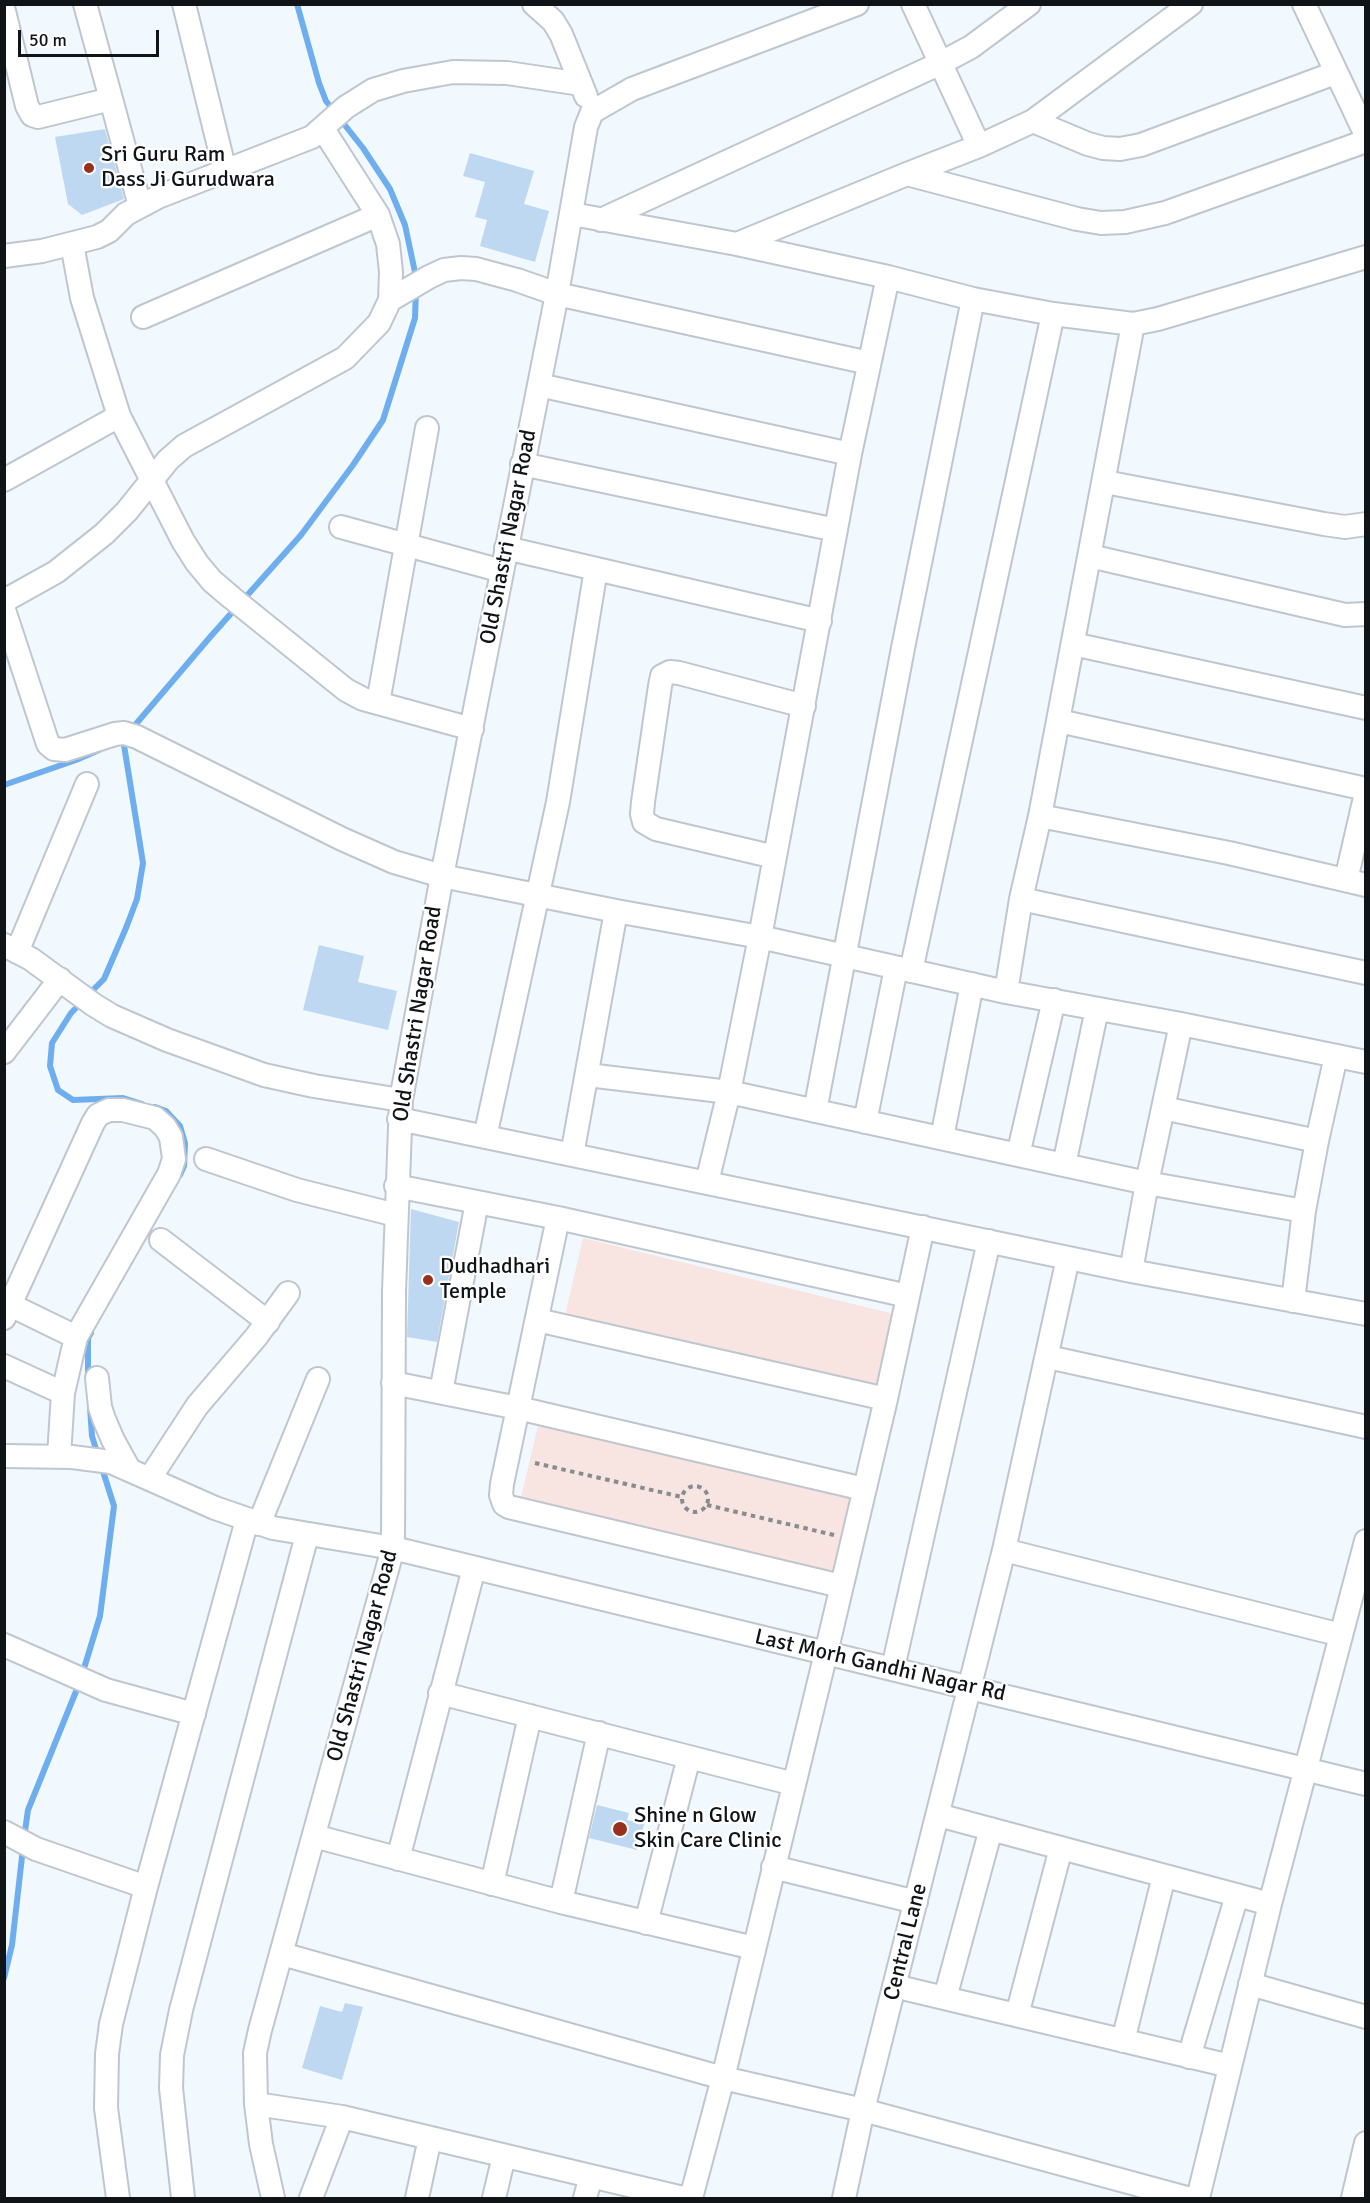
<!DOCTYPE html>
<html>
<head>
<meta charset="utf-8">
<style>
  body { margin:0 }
  #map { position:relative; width:1370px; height:2203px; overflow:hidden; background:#f1f8fe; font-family:Signika,sans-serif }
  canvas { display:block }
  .frame { position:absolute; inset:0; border:6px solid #111416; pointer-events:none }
  .scale { position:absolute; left:18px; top:30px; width:141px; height:27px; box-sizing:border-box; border:3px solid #111416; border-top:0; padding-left:8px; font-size:18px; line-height:21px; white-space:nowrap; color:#111416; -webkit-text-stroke:4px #fff; paint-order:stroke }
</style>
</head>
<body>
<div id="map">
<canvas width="1370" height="2203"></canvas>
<div class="frame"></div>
<div class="scale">50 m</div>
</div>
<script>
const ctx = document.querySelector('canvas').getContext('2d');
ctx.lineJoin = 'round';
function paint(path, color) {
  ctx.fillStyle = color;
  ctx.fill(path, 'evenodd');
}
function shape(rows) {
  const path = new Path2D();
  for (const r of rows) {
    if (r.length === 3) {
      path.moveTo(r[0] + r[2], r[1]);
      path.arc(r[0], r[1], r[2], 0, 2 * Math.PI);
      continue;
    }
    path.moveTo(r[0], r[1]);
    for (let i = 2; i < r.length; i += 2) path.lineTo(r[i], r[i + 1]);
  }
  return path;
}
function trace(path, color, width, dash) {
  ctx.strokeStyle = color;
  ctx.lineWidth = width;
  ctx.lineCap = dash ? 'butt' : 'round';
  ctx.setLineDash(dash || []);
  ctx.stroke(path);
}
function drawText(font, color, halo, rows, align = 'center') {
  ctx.font = font + ' Signika,sans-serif';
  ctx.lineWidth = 4.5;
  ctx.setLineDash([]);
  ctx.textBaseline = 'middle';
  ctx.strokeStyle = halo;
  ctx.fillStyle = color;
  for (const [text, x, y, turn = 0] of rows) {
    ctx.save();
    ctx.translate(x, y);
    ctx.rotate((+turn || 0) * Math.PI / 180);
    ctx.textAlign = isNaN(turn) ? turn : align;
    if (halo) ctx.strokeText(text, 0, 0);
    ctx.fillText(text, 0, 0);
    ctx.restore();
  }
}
paint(shape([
  [583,1238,894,1314,876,1384,565,1316],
  [538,1426,852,1494,835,1575,519,1506]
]), '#f8e4e0');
trace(shape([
  [297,4,319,83,326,101,334,111],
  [340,119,363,148,390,189,405,225,416,277],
  [130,731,211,636,301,535,353,465,383,420,415,318,416,290],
  [4,785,76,760,99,750],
  [89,994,104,979,126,928,137,899,143,863,123,739],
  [82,1002,71,1013,52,1043,50,1066,58,1090,73,1100,123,1098,142,1104],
  [155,1107,166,1111,180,1126,185,1143,184,1166,180,1175],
  [88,1379,88,1338,91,1333],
  [90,1407,92,1436,98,1456],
  [82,1675,100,1616,114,1506,101,1465],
  [24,1838,28,1810,79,1684],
  [4,1978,12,1945,23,1848]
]), '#6eaeee', 6);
paint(shape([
  [105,129,124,199,82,215,68,204,55,137],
  [470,153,534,171,524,204,549,211,535,262,480,246,487,220,475,217,485,182,463,176],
  [319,945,364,956,358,982,397,991,388,1030,303,1010],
  [411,1209,459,1222,437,1342,407,1337],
  [597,1805,629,1813,627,1820,644,1824,637,1850,589,1838],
  [345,2003,363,2007,342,2080,302,2068,320,2006,342,2012]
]), '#bfd8f2');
const minor = shape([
  [85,4,111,99],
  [184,4,225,171],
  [534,4,553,21,561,34,586,96],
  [913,4,979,146],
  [1304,4,1366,135],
  [4,11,27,106,32,115,38,117,111,99,140,206],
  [1033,121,1088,144,1103,148,1120,149,1141,145,1335,73],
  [907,174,1077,219,1101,223,1125,222,1165,213,1366,141],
  [572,214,737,244,888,277,973,299,1053,314,1133,324,1158,319,1366,257],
  [601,220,941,63,971,47,1029,4],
  [72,244,82,298,119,416,183,541,197,563,212,581,232,598,346,690,363,699,472,729],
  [737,244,907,174,979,146,1033,121,1191,4],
  [4,256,42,251,97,237,109,231,126,214,158,197,312,137,346,107,373,90,403,81,453,72,507,73,581,84],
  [390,300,429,277,444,270,461,268,476,269,517,280,557,294,869,363],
  [143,317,378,215],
  [1133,324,1040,816,1229,853,1366,885],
  [539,385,850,454,888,277],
  [522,464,836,530],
  [4,480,119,416],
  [1105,482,1324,524,1345,527,1366,524],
  [341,527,502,571],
  [506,548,820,621],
  [1090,556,1345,615,1366,614],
  [4,601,56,572,104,534,127,511,168,460,184,446,345,358,379,323,390,300,391,272,388,244,378,215,323,129],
  [4,610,48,744,54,749,65,750,115,734,124,733,137,737,342,839,394,862,442,876,616,911,760,937,1006,992,1181,1024,1366,1062],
  [1073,644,1366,708],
  [378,703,427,428],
  [1059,721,1366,789],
  [775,857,656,829,644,822,642,814,643,802,660,686,662,676,670,672,679,673,804,706],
  [1346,880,1366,793],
  [1021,899,1366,973],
  [4,945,31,959,94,1005,112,1016,167,1040,264,1075,314,1086,401,1100],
  [17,952,87,784],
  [911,971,1053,314],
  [1006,992,1021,899,1040,816],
  [1097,1009,1064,1165,1147,1183,1304,1211],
  [4,1052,60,979],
  [588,1075,729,1092,760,937,850,454],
  [1163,1108,1317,1141],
  [815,1111,903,648,973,299],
  [399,1119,1131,1271,1366,1314],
  [865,1122,896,968],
  [485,1137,558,802,596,569],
  [942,1138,972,984],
  [572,1155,616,911],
  [1018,1155,1054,1000],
  [206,1159,297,1190,396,1215],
  [707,1182,729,1092,1064,1165],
  [396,1186,558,1218,908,1296],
  [558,1218,502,1484,501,1495,504,1504,509,1507,841,1586],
  [161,1240,268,1322],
  [1131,1271,1147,1183,1181,1024],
  [1293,1301,1304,1211,1317,1141,1336,1056],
  [4,1302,76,1337],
  [4,1318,93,1123,98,1115,109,1110,123,1110,155,1118,165,1127,171,1137,174,1159,169,1174,76,1337,63,1393,59,1456],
  [537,1320,886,1399],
  [1048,1357,1366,1427],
  [4,1366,63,1393],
  [97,1378,100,1407,104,1419,113,1440,129,1469],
  [393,1383,518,1408,864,1489],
  [441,1392,477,1202],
  [4,1456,72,1457,111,1462,215,1508,273,1528,393,1548,1366,1784],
  [150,1478,197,1406,256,1337,288,1293],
  [259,1524,318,1379],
  [1004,1550,1341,1635],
  [4,1645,106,1690,194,1714],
  [893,1668,989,1241],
  [440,1693,794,1784],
  [938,1815,1270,1904],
  [4,1832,36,1849,146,1887],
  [314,1836,561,1902,754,1948],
  [398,1859,474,1568],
  [773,1867,916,1902],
  [492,1884,530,1716],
  [561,1902,599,1733],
  [646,1923,689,1757],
  [282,1954,723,2078,863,2110,1187,2198],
  [1250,1984,1366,2017],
  [894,1986,1230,2066],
  [945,1998,991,1829],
  [1017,2015,1061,1848],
  [1123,2041,1164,1876],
  [1189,2057,1237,1895],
  [256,2104,342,2117,683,2198],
  [118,2198,106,2108,107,2054,111,2024,146,1887,247,1520],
  [183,2198,171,2088,172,2055,181,2010,307,1535],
  [273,2198,261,2144,256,2104,255,2053,260,2030,393,1548,394,1291,401,1100,442,876,557,294,586,127,592,112,632,89,857,4],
  [311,2198,342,2117],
  [417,2198,430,2138],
  [494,2198,504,2156],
  [585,2198,591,2176],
  [691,2198,723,2078,826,1653,886,1399,923,1227],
  [844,2198,863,2110,1004,1550,1068,1258],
  [1198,2198,1270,1904,1366,1541],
  [1353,2198,1366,2143]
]);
trace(minor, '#bfc6cf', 26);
trace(shape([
  [535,1463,682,1497],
  [695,1499,13],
  [707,1505,834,1535]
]), '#878c90', 4, [4.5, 4.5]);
trace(minor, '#fff', 22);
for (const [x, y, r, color] of [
  [89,168,6,"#99301b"],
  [428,1280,6,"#99301b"],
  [620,1829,8,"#99301b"]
]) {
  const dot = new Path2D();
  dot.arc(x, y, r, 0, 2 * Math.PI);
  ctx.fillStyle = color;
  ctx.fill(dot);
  trace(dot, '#fff', 2);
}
drawText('22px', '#111416', '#fff', [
  ["Sri Guru Ram",101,155],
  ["Dass Ji Gurudwara",101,180],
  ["Dudhadhari",440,1267],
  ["Temple",440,1292],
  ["Shine n Glow",634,1816],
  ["Skin Care Clinic",634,1841]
], 'left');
drawText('22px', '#111416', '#fff', [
  ["Old Shastri Nagar Road",509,537,-79],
  ["Old Shastri Nagar Road",418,1014,-81],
  ["Old Shastri Nagar Road",363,1656,-75],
  ["Last Morh Gandhi Nagar Rd",880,1666,13],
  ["Central Lane",906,1942,-76]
]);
</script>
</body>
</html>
